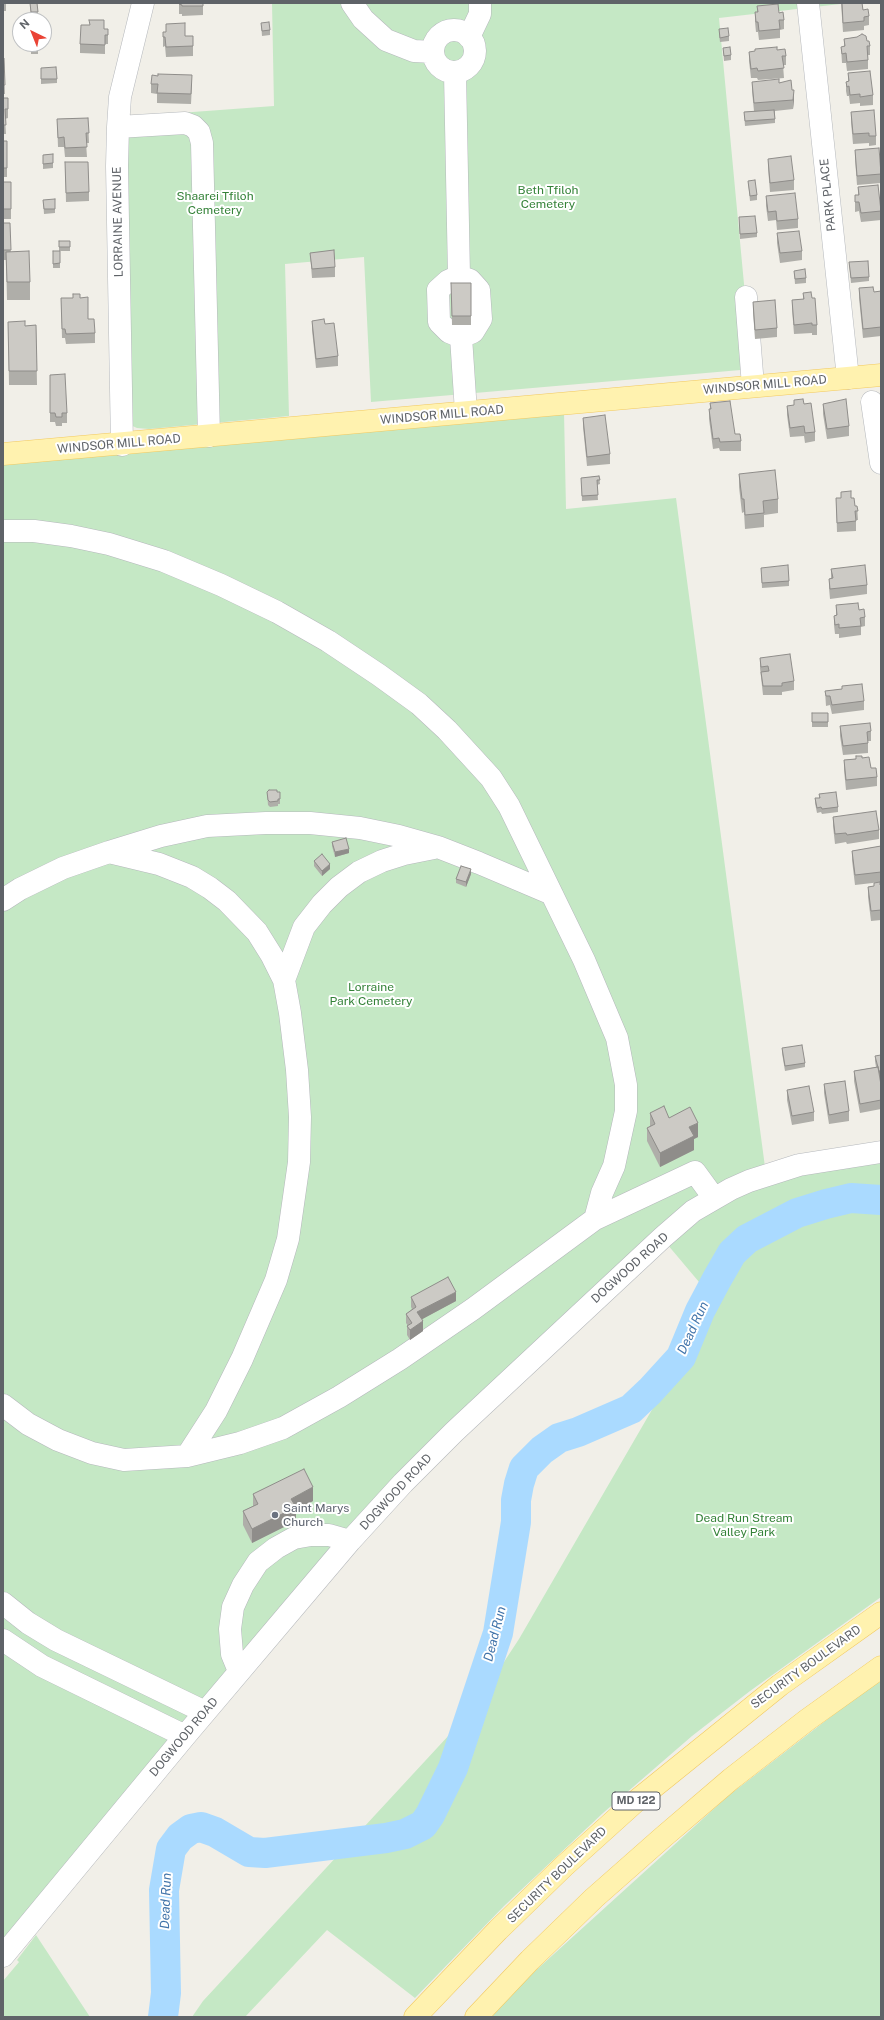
<!DOCTYPE html>
<html>
<head>
<meta charset="utf-8">
<style>
  body { margin:0 }
  #map { position:relative; width:884px; height:2020px; overflow:hidden; background:#f1efe8; font-family:"Public Sans",sans-serif }
  canvas { display:block }
  .frame { position:absolute; inset:0; border:4px solid #5f6368; pointer-events:none }
  .north { position:absolute; left:12px; top:12px; width:40px; height:40px; box-sizing:border-box; background:#fff; border:1px solid #bfc1c3; border-radius:50%; rotate:317deg; font-size:11px; font-weight:700; line-height:16px; text-align:center; color:#5f6368 }
  .north::after { content:''; display:block; margin:auto; width:14px; height:18px; background:#ea4335; clip-path:polygon(50% 0,100% 100%,50% 72%,0 100%) }
</style>
</head>
<body>
<div id="map">
<canvas width="884" height="2020"></canvas>
<div class="frame"></div>
<div class="north">N</div>
</div>
<script>
const ctx = document.querySelector('canvas').getContext('2d');
ctx.lineJoin = 'round';
function paint(path, color) {
  ctx.fillStyle = color;
  ctx.fill(path, 'evenodd');
}
function shape(rows) {
  const path = new Path2D();
  for (const r of rows) {
    if (r.length === 3) {
      path.moveTo(r[0] + r[2], r[1]);
      path.arc(r[0], r[1], r[2], 0, 2 * Math.PI);
      continue;
    }
    path.moveTo(r[0], r[1]);
    for (let i = 2; i < r.length; i += 2) path.lineTo(r[i], r[i + 1]);
  }
  return path;
}
function trace(path, color, width, dash) {
  ctx.strokeStyle = color;
  ctx.lineWidth = width;
  ctx.lineCap = dash ? 'butt' : 'round';
  ctx.setLineDash(dash || []);
  ctx.stroke(path);
}
function drawText(font, color, halo, rows, align = 'center') {
  ctx.font = font + ' "Public Sans",sans-serif';
  ctx.lineWidth = 4;
  ctx.setLineDash([]);
  ctx.textBaseline = 'middle';
  ctx.strokeStyle = halo;
  ctx.fillStyle = color;
  for (const [text, x, y, turn = 0] of rows) {
    ctx.save();
    ctx.translate(x, y);
    ctx.rotate((+turn || 0) * Math.PI / 180);
    ctx.textAlign = isNaN(turn) ? turn : align;
    if (halo) ctx.strokeText(text, 0, 0);
    ctx.fillText(text, 0, 0);
    ctx.restore();
  }
}
paint(shape([
  [272,3,849,3,719,18,752,369,371,402,364,257,285,264,289,416,149,429,137,428,128,424,125,117,274,106],
  [564,412,566,509,676,498,765,1167,447,1426,3,1941,3,463],
  [881,1160,881,1597,750,1691,692,1736,603,1813,504,1906,415,1998,327,1930,245,2017,192,2017,203,2001,450,1734,483,1694,519,1639,715,1301,667,1244,695,1220,764,1183],
  [881,1678,881,2017,490,2017,522,1983,728,1796],
  [36,1935,90,2017,3,2017,3,1981,19,1962,17,1960]
]), '#c5e8c5');
trace(shape([
  [163,2017,166,1993,164,1890,171,1849,180,1837,191,1829,201,1827,215,1832,249,1852,265,1853,386,1838,405,1834,423,1825,430,1815,453,1768,498,1633,516,1522,516,1500,519,1484,524,1468,542,1450,559,1438,578,1432,631,1409,650,1391,681,1357,700,1311,717,1279,732,1253,747,1239,797,1213,826,1204,851,1198,881,1200]
]), '#aadaff', 30);
const minor = shape([
  [352,3,363,19,386,40,414,51,433,52],
  [808,3,848,378],
  [454,51,21],
  [469,37,480,14,480,3],
  [455,73,459,276],
  [118,127,185,123,193,126,199,132,202,143,209,436],
  [459,276,470,280,479,290,481,319,473,332,461,337,449,332,439,322,438,290,448,281,459,276],
  [746,297,753,386],
  [461,337,466,412],
  [872,402,881,463],
  [122,445,117,166,118,127,120,97,143,3],
  [3,531,34,531,71,536,109,544,164,561,221,585,277,612,328,641,379,675,419,704,447,730,491,778,509,806,584,960,617,1038,626,1085,626,1111,614,1166,602,1193,595,1219,473,1309,400,1359,339,1397,283,1428,240,1443,187,1456,124,1460,92,1453,58,1440,28,1424,3,1405],
  [109,852,159,864,192,877,210,888,227,901,257,932,272,956,284,980,290,1013,297,1070,300,1117,299,1162,288,1239,276,1280,242,1359,216,1411,187,1456],
  [3,900,20,889,63,868,109,852,161,836,207,826,266,823,310,823,360,828,399,836,438,847,479,863,552,894],
  [284,980,304,927,322,904,339,887,359,872,382,861,404,854,434,848],
  [595,1219,695,1172,714,1198],
  [3,1603,28,1623,56,1640,205,1712],
  [3,1640,42,1666,185,1736],
  [239,1671,232,1654,230,1629,233,1607,243,1585,258,1562,276,1548,294,1538,311,1535,329,1535,350,1541],
  [3,1956,185,1736,350,1541,403,1483,454,1432,663,1237,693,1211,731,1189,749,1181,799,1165,881,1152]
]);
const major = shape([
  [3,454,881,375],
  [415,2017,498,1930,564,1866,635,1802,780,1685,881,1613],
  [476,2017,530,1960,594,1898,662,1838,731,1779,807,1720,881,1667]
]);
trace(minor, '#b5b8bc', 23);
trace(major, '#f2c960', 23);
trace(minor, '#fff', 22);
trace(major, '#fff2af', 22);
paint(shape([
  [3,3,6,3,6,11,3,11],
  [30,3,37,3,38,17,31,17],
  [179,3,203,3,203,15,182,16,182,14,179,14],
  [841,3,862,3,863,10,869,16,869,25,864,26,864,30,843,32],
  [757,6,779,13,784,20,784,29,780,30,780,38,759,40,758,32,756,32,755,22,755,12,757,12],
  [261,23,270,30,270,35,262,36],
  [104,29,108,29,108,44,105,44,105,54,80,53,80,44],
  [719,29,729,36,729,41,720,42,719,34],
  [163,32,185,36,193,36,193,56,166,57,165,46,163,47],
  [857,37,867,41,870,46,870,55,868,55,868,69,847,71,846,63,842,63,841,47,844,47,844,39],
  [31,44,38,44,38,54,31,54],
  [723,48,731,55,731,60,724,61],
  [777,50,786,56,786,65,783,65,784,78,758,80,757,78,751,78,749,61,749,52],
  [3,58,4,58,5,94,3,94],
  [41,68,57,79,57,83,41,84],
  [848,73,873,95,873,105,860,106,860,103,850,104,849,96,847,96,846,91,846,82,848,81],
  [752,82,779,83,792,90,794,99,793,109,775,111,775,123,745,126,744,112,754,111,752,91],
  [151,84,192,84,191,104,157,103,157,94,151,93],
  [3,98,8,98,8,118,5,119,6,134,3,134],
  [851,112,876,136,876,145,869,146,869,143,853,144,851,122],
  [88,118,89,143,86,143,87,157,65,157,64,147,58,147,57,119],
  [3,141,7,141,7,177,3,177],
  [855,150,881,174,881,183,857,185,855,159],
  [53,154,53,168,43,169,43,155],
  [768,159,794,180,794,190,770,192,768,168],
  [65,162,89,192,89,201,66,202],
  [748,181,757,195,757,200,750,201],
  [3,182,11,182,11,219,3,219],
  [858,187,881,211,881,220,861,222,859,211,855,212,855,195,858,195],
  [766,196,798,219,798,228,777,230,776,220,768,221,766,206],
  [43,200,55,209,55,213,44,214],
  [739,217,757,233,757,237,740,239],
  [3,223,11,252,30,282,30,300,7,300,6,260,3,260],
  [777,233,802,251,802,260,780,263,777,243],
  [59,241,70,241,70,251,59,251],
  [53,251,60,251,60,268,53,268],
  [310,253,335,267,335,277,312,278],
  [849,262,869,277,869,281,851,283],
  [794,271,806,278,806,283,795,284],
  [451,283,471,283,471,325,452,325],
  [859,288,874,292,881,291,881,336,863,338,859,298],
  [803,293,812,298,817,325,817,335,812,335,812,333,794,334,792,309,792,300,803,299],
  [61,298,80,298,88,319,95,333,95,343,66,344,65,338,62,338],
  [753,302,777,328,777,337,755,339,753,312],
  [312,321,325,324,338,356,338,366,316,368,312,330],
  [8,322,25,326,36,325,37,385,9,385],
  [50,375,67,413,67,423,62,423,62,426,56,426,55,422,50,422],
  [794,400,804,404,815,432,815,441,805,443,804,436,790,437,787,415,787,406,794,405],
  [710,403,741,441,741,451,720,451,719,448,713,449,709,419,709,409,710,409],
  [823,404,849,426,849,436,827,439,823,414],
  [583,418,610,454,610,464,587,466,583,427],
  [739,474,778,499,778,513,764,515,764,527,745,529,744,512,742,513,739,487],
  [599,476,600,484,597,485,598,500,582,501,581,478],
  [841,492,851,498,855,506,857,506,858,520,856,520,856,531,837,532,836,498,841,498],
  [761,568,789,581,789,586,762,588],
  [831,569,867,585,867,594,830,599,829,588,829,579,831,578],
  [836,605,859,610,865,617,865,626,861,627,861,635,839,638,839,634,835,634,834,625,834,616,836,615],
  [760,658,794,681,794,690,782,692,782,695,763,695,760,668],
  [842,689,864,701,864,710,832,714,830,705,826,706,825,691],
  [812,713,828,713,828,727,812,727],
  [840,726,871,731,871,741,868,741,868,753,843,755,840,736],
  [862,758,877,777,877,786,846,790,844,770,844,760],
  [267,792,280,792,280,804,278,804,278,806,270,807,268,805],
  [819,794,838,807,838,812,822,814,821,812,817,813,815,803,815,798,819,798],
  [833,817,879,830,879,839,847,844,846,842,835,844,833,826],
  [332,842,349,853,335,857,332,846],
  [881,846,881,882,855,885,852,860,852,851],
  [314,861,330,869,322,876,314,866],
  [471,874,466,887,456,883,456,879],
  [881,885,881,920,871,921,868,897,868,887],
  [782,1048,805,1063,805,1067,785,1071,782,1053],
  [875,1056,881,1076,879,1076,881,1085,881,1109,860,1113,854,1081,854,1071,876,1067,875,1061],
  [824,1084,849,1111,849,1121,829,1124,824,1093],
  [787,1090,814,1112,814,1121,792,1125,787,1100],
  [650,1113,669,1118,698,1137,694,1139,694,1150,660,1167,647,1141,647,1128,650,1126],
  [411,1297,456,1301,422,1319,423,1331,410,1340,407,1335,407,1326,408,1326,406,1323,406,1314,412,1309,411,1307],
  [253,1494,313,1501,296,1510,296,1521,252,1543,243,1525,243,1511,253,1506]
]), '#afaea9');
paint(shape([
  [794,90,794,99,793,109,793,100],
  [349,849,349,853,335,857,335,852],
  [330,864,330,869,322,876,322,871],
  [471,869,471,874,466,887,466,882],
  [878,1071,881,1071,881,1076,878,1076],
  [698,1123,698,1137,694,1139,694,1150,660,1167,660,1153,689,1127],
  [456,1292,456,1301,417,1322,417,1312],
  [423,1321,423,1331,410,1340,410,1330],
  [313,1487,313,1501,296,1510,296,1521,252,1543,252,1529,291,1499]
]), '#8f8d8a');
const building = shape([
  [30,3,37,3,38,12,31,12,30,3],
  [179,3,203,3,203,6,182,6,182,5,179,4,179,3],
  [842,3,862,3,863,10,868,9,869,16,864,17,864,21,843,23,842,3],
  [778,4,779,13,783,12,784,20,779,20,780,29,759,31,758,22,756,22,755,12,758,12,757,6,778,4],
  [89,20,104,20,104,29,108,29,108,35,105,35,105,45,80,44,81,25,90,25,89,20],
  [269,22,270,30,262,31,261,23,269,22],
  [185,23,185,36,193,36,193,46,166,47,165,37,163,37,163,32,166,32,166,24,185,23],
  [728,28,729,36,720,38,719,29,728,28],
  [862,34,866,36,867,41,869,41,870,46,867,46,868,60,847,62,846,53,842,54,841,47,845,46,844,39,857,37,862,34],
  [31,44,38,44,38,49,31,49,31,44],
  [730,47,731,55,724,56,723,48,730,47],
  [777,47,777,50,785,49,786,56,782,56,784,68,758,71,757,68,751,69,749,52,755,51,755,49,777,47],
  [3,58,4,58,5,85,3,85,3,58],
  [56,67,57,79,41,79,41,68,56,67],
  [870,71,873,95,860,97,860,94,850,95,849,86,847,87,846,82,849,81,848,73,870,71],
  [158,74,192,75,191,94,157,93,158,84,151,84,152,75,158,76,158,74],
  [779,79,779,83,791,80,792,90,794,90,793,100,754,103,752,82,779,79],
  [3,98,8,98,8,109,5,109,6,125,3,125,3,98],
  [774,110,775,119,745,121,744,112,774,110],
  [874,110,876,136,869,136,869,133,853,134,851,112,874,110],
  [88,118,89,133,86,133,87,147,65,148,64,137,58,138,57,119,88,118],
  [3,141,7,141,7,168,3,168,3,141],
  [879,148,881,174,857,176,855,150,879,148],
  [53,154,53,163,43,164,43,155,53,154],
  [791,156,794,180,770,183,768,159,791,156],
  [65,162,88,162,89,192,66,193,65,162],
  [755,180,757,195,750,196,748,181,755,180],
  [3,182,11,182,11,209,3,209,3,182],
  [878,185,881,211,861,213,859,202,855,202,855,195,859,195,858,187,878,185],
  [795,193,798,219,777,221,776,211,768,212,766,196,795,193],
  [55,199,55,209,44,209,43,200,55,199],
  [755,216,757,233,740,234,739,217,755,216],
  [3,223,10,223,11,250,3,250,3,223],
  [799,231,802,251,780,253,777,233,799,231],
  [59,241,70,241,70,247,59,247,59,241],
  [334,250,335,267,312,269,310,253,334,250],
  [29,251,30,282,7,282,6,252,29,251],
  [53,251,60,251,60,263,53,264,53,251],
  [868,261,869,277,851,278,849,262,868,261],
  [805,269,806,278,795,279,794,271,805,269],
  [451,283,471,283,471,316,452,316,451,283],
  [873,287,874,292,881,291,881,327,863,329,859,288,873,287],
  [811,292,812,298,815,298,817,325,812,325,812,323,794,325,792,300,804,299,803,293,811,292],
  [73,294,80,294,80,298,88,297,88,319,94,319,95,333,66,334,65,329,62,329,61,298,73,298,73,294],
  [775,300,777,328,755,330,753,302,775,300],
  [324,319,325,324,334,323,338,356,316,359,312,321,324,319],
  [25,321,25,326,36,325,37,371,9,371,8,322,25,321],
  [65,374,67,413,62,413,62,417,56,417,55,413,50,413,50,375,65,374],
  [803,399,804,404,811,403,815,432,805,433,804,426,790,428,787,406,794,405,794,400,803,399],
  [846,399,849,426,827,429,823,404,846,399],
  [730,401,735,434,740,434,741,441,720,442,719,438,713,439,709,409,711,409,710,403,730,401],
  [605,415,610,454,587,457,583,418,605,415],
  [775,470,778,499,763,501,764,513,745,515,744,499,742,499,739,474,775,470],
  [599,476,600,480,597,480,598,495,582,496,581,478,599,476],
  [851,491,851,498,854,498,855,506,857,506,858,511,855,511,856,521,837,523,836,498,841,498,841,492,851,491],
  [788,565,789,581,762,583,761,568,788,565],
  [865,565,867,585,830,589,829,579,833,578,831,569,865,565],
  [858,603,859,610,864,609,865,617,860,618,861,626,839,628,839,624,835,625,834,616,837,615,836,605,858,603],
  [790,654,794,681,782,683,782,686,763,686,761,672,769,671,768,666,761,667,760,658,790,654],
  [862,684,864,701,832,705,830,696,826,696,825,691,842,689,842,686,862,684],
  [812,713,828,713,828,722,812,722,812,713],
  [870,723,871,731,867,732,868,743,843,746,840,726,870,723],
  [856,756,862,756,862,758,869,757,871,768,876,768,877,777,846,780,844,760,856,759,856,756],
  [269,790,277,790,277,792,280,792,280,799,278,799,278,801,270,802,268,800,267,792,269,790],
  [836,792,838,807,822,809,821,807,817,808,815,798,820,798,819,794,836,792],
  [876,811,879,830,847,835,846,833,835,834,833,817,876,811],
  [346,838,349,849,335,852,332,842,346,838],
  [881,846,881,872,855,875,852,851,881,846],
  [322,854,330,864,322,871,314,861,322,854],
  [461,866,471,869,466,882,456,879,461,866],
  [880,882,880,885,881,885,881,910,871,911,868,887,874,886,874,883,880,882],
  [802,1045,805,1063,785,1066,782,1048,802,1045],
  [881,1055,881,1071,879,1071,875,1056,881,1055],
  [878,1067,881,1085,881,1100,860,1104,854,1071,878,1067],
  [845,1081,849,1111,829,1115,824,1084,845,1081],
  [809,1086,814,1112,792,1116,787,1090,809,1086],
  [664,1106,669,1118,690,1107,698,1123,689,1127,694,1136,660,1153,647,1128,655,1124,650,1113,664,1106],
  [448,1277,456,1292,417,1312,423,1321,410,1330,407,1326,412,1323,406,1314,416,1307,411,1297,448,1277],
  [304,1469,313,1487,291,1499,296,1507,252,1529,243,1511,258,1504,253,1494,304,1469]
]);
paint(building, '#cccac5');
trace(building, '#8f8d8a', 1);
for (const [x, y, r, color] of [
  [275,1515,4,"#6b7280"]
]) {
  const dot = new Path2D();
  dot.arc(x, y, r, 0, 2 * Math.PI);
  ctx.fillStyle = color;
  ctx.fill(dot);
  trace(dot, '#fff', 1.5);
}
for (const [x, y, w] of [
  [636,1801,48]
]) {
  const box = new Path2D();
  box.roundRect(x - w / 2, y - 9, w, 18, 3);
  ctx.fillStyle = '#fff';
  ctx.fill(box);
  trace(box, '#5f6368', 1);
}
drawText('bold 11px', '#5f6368', null, [
  ["MD 122",636,1801]
]);
drawText('12px', '#348238', '#fff', [
  ["Beth Tfiloh",548,190],
  ["Cemetery",548,204],
  ["Shaarei Tfiloh",215,196],
  ["Cemetery",215,210],
  ["Lorraine",371,987],
  ["Park Cemetery",371,1001],
  ["Dead Run Stream",744,1518],
  ["Valley Park",744,1532]
]);
drawText('12px', '#5f6368', '#fff', [
  ["PARK PLACE",828,195,-96],
  ["LORRAINE AVENUE",118,222,-91],
  ["WINDSOR MILL ROAD",765,385,-5],
  ["WINDSOR MILL ROAD",442,415,-5],
  ["WINDSOR MILL ROAD",119,444,-5],
  ["DOGWOOD ROAD",630,1268,-42],
  ["DOGWOOD ROAD",396,1492,-47],
  ["SECURITY BOULEVARD",806,1667,-36],
  ["DOGWOOD ROAD",184,1737,-50],
  ["SECURITY BOULEVARD",557,1875,-44]
]);
drawText('12px', '#5b616d', '#fff', [
  ["Saint Marys",283,1508],
  ["Church",283,1522]
], 'left');
drawText('italic 13px', '#4174aa', '#fff', [
  ["Dead Run",693,1328,-65],
  ["Dead Run",495,1634,-76],
  ["Dead Run",166,1901,-88]
]);
</script>
</body>
</html>
